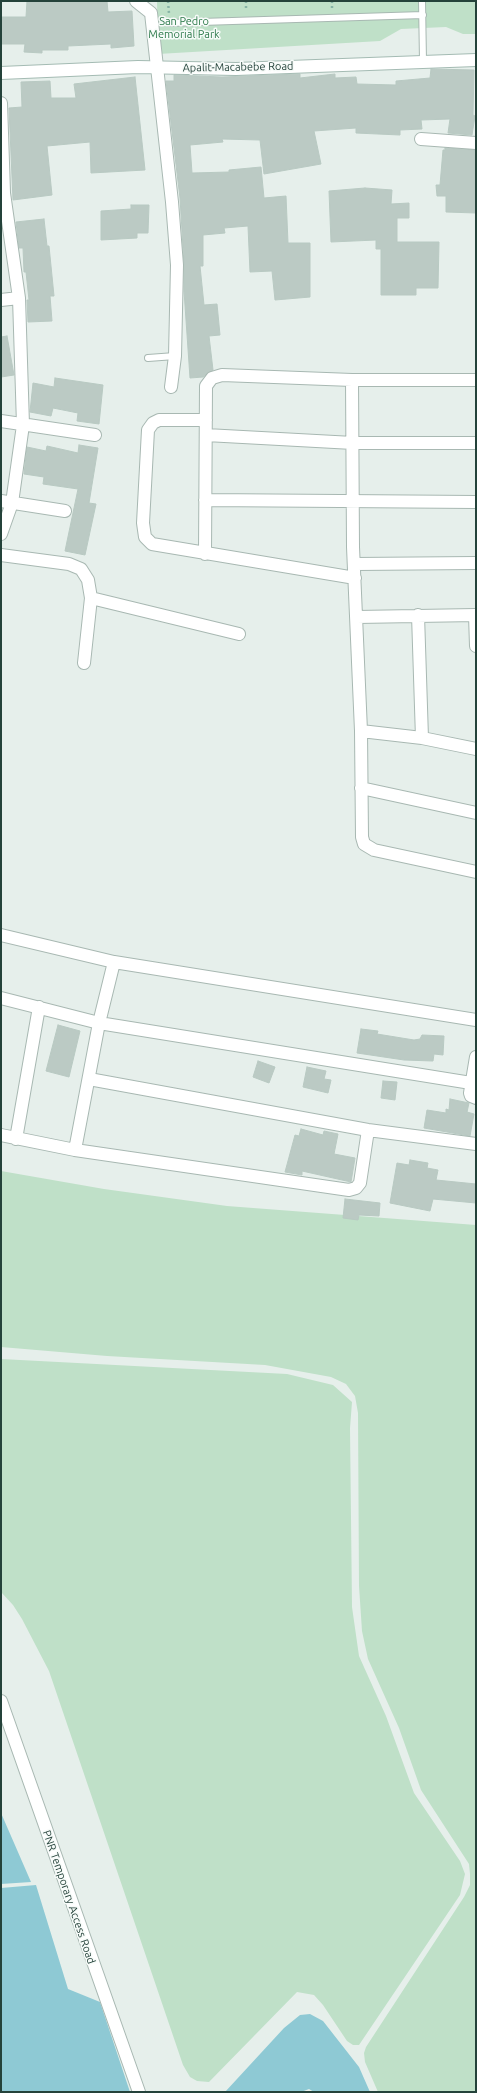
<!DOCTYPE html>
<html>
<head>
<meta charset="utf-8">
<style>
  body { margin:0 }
  #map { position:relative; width:477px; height:2093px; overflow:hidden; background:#e6efeb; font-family:Ubuntu,sans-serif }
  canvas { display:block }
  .frame { position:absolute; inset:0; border:2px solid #24423a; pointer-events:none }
</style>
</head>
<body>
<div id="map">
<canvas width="477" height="2093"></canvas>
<div class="frame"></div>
</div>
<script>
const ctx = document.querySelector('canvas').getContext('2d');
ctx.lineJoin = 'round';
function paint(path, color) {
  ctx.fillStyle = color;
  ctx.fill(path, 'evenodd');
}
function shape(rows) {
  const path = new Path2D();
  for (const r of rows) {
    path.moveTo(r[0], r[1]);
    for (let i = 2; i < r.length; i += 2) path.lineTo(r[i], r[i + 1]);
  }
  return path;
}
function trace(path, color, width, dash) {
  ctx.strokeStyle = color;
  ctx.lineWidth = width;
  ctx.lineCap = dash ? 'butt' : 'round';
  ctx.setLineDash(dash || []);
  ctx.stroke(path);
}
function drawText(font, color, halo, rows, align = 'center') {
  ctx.font = font + ' Ubuntu,sans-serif';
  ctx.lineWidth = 3;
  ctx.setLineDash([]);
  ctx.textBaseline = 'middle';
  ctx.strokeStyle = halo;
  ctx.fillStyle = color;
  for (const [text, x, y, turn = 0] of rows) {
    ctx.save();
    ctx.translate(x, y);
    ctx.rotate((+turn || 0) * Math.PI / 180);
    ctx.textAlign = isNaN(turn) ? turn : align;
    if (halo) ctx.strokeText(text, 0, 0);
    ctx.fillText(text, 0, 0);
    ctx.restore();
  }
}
paint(shape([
  [157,1,476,1,476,34,463,34,446,27,401,29,380,41,158,54],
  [1,1171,104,1189,227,1206,476,1225,476,2092,378,2092,365,2062,364,2053,366,2047,464,1897,470,1885,470,1874,469,1864,421,1790,399,1728,368,1659,362,1631,359,1586,358,1413,355,1396,346,1384,331,1377,265,1365,107,1356,1,1347],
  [1,1359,287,1374,333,1385,352,1402,350,1428,352,1607,359,1656,386,1716,414,1793,460,1861,465,1874,460,1895,359,2045,353,2045,347,2041,323,2005,314,1995,297,1992,209,2082,197,2081,190,2077,183,2065,49,1671,22,1619,13,1605,1,1592]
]), '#bfe0c8');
paint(shape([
  [1,1813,31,1882,1,1884],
  [36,1885,68,1989,100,2002,130,2092,1,2092,1,1888],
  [310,2014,323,2021,359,2067,370,2092,314,2092,309,2089,301,2092,225,2092,284,2028,300,2015]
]), '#8ec9d4');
const building = shape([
  [27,1,107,1,108,12,132,11,134,46,111,48,111,44,68,46,68,50,42,50,42,53,24,52,25,44,1,44,1,17,26,17,27,1],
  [431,69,474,70,473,115,475,116,472,135,448,133,450,119,421,120,422,129,400,130,400,135,356,133,356,128,314,131,321,164,264,174,260,140,222,139,223,142,190,145,192,173,229,172,229,170,261,167,264,198,286,196,288,243,310,243,310,297,275,300,272,271,250,272,248,226,224,228,225,233,203,235,203,266,200,266,204,305,217,304,220,335,209,336,213,370,203,377,190,378,184,291,184,264,180,198,166,81,174,81,174,75,222,77,300,74,300,78,335,74,335,78,356,77,357,84,396,85,396,81,430,78,431,69],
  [135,77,145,170,91,173,90,142,47,146,52,195,13,200,9,108,22,107,21,82,50,81,51,98,76,98,74,84,135,77],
  [445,148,476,150,476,213,446,212,446,196,437,196,436,185,440,185,443,150,445,150,445,148],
  [365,188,392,190,391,204,409,203,409,218,397,218,397,242,439,242,438,288,416,288,416,295,381,295,381,249,376,249,376,240,331,242,329,191,365,188],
  [131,205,149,205,148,233,137,233,137,238,101,240,101,211,131,209,131,205],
  [44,219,47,246,49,246,54,296,50,296,52,321,28,322,27,300,29,300,26,272,24,272,23,248,19,248,16,222,44,219],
  [7,336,14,375,1,377,1,337,7,336],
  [55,378,103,385,99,424,77,421,78,413,53,408,51,416,30,412,33,383,54,387,55,378],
  [79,445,98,448,89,503,96,504,85,555,65,551,78,489,43,484,44,477,24,474,27,447,46,451,47,446,78,453,79,445],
  [58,1025,80,1031,69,1077,46,1071,58,1025],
  [361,1029,378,1031,377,1034,414,1040,420,1039,422,1035,444,1036,443,1055,434,1054,433,1061,404,1060,357,1053,361,1029],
  [258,1061,275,1067,269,1083,253,1077,258,1061],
  [307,1067,326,1071,324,1079,331,1080,328,1093,303,1087,307,1067],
  [383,1081,397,1082,395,1100,381,1098,383,1081],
  [450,1099,469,1103,467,1112,474,1114,470,1136,424,1128,427,1110,446,1113,446,1109,449,1110,450,1099],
  [301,1129,323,1135,324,1131,338,1134,334,1154,355,1158,351,1182,302,1171,302,1175,285,1172,295,1135,299,1136,301,1129],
  [410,1160,428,1163,427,1168,438,1170,436,1180,476,1184,476,1203,433,1199,430,1211,390,1203,397,1163,409,1165,410,1160],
  [345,1199,380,1203,379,1216,359,1215,358,1220,343,1218,345,1199]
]);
paint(building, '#bbcac4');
trace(building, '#b8c9c2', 1);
const lane = shape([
  [422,1,423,61],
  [169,23,423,15],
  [148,358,175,356]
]);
const street = shape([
  [136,1,151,13,172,202,177,265,175,356,171,387],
  [1,103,4,193,19,298,23,425,12,503,1,534],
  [421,139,476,143],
  [1,300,19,298],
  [352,380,353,547,361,731,362,837,364,844,374,850,476,872],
  [206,420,159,420,153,423,148,430,143,523,145,537,152,544,355,578],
  [1,421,95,435],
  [206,435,353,443,476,443],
  [205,500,476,502],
  [1,501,65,511],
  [205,554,206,386,212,378,222,375,352,380,476,380],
  [1,555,69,564,81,569,88,580,91,598,84,663],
  [355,564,476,563],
  [91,598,239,634],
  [418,615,422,738],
  [475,615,476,646],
  [357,617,476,615],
  [361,731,422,738,476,749],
  [361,788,476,813],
  [1,935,114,962,476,1020],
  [1,998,99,1023,471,1083],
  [476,1057,470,1093,471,1096,476,1098],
  [89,1079,368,1130,476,1144],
  [1,1135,75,1150,349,1190,356,1188,360,1183,368,1130],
  [16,1139,39,1007],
  [75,1150,99,1023,114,962],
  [1,1701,139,2092]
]);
const secondary = shape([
  [1,73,138,67,236,69,476,60]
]);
trace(lane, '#a8b8b2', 8);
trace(street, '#a8b8b2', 14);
trace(secondary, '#a4bbb3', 14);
trace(shape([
  [168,1,169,14],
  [246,1,246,10],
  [332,1,332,8]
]), '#86b3a5', 2.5, [2, 3]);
trace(lane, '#fff', 6);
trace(street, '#fff', 12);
trace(secondary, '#fff', 12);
drawText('11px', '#2d7a4b', '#f7fbf9', [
  ["San Pedro",184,21],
  ["Memorial Park",184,34]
]);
drawText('11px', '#24423a', '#f7fbf9', [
  ["Apalit-Macabebe Road",238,67,-1],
  ["PNR Temporary Access Road",69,1897,71]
]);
</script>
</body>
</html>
